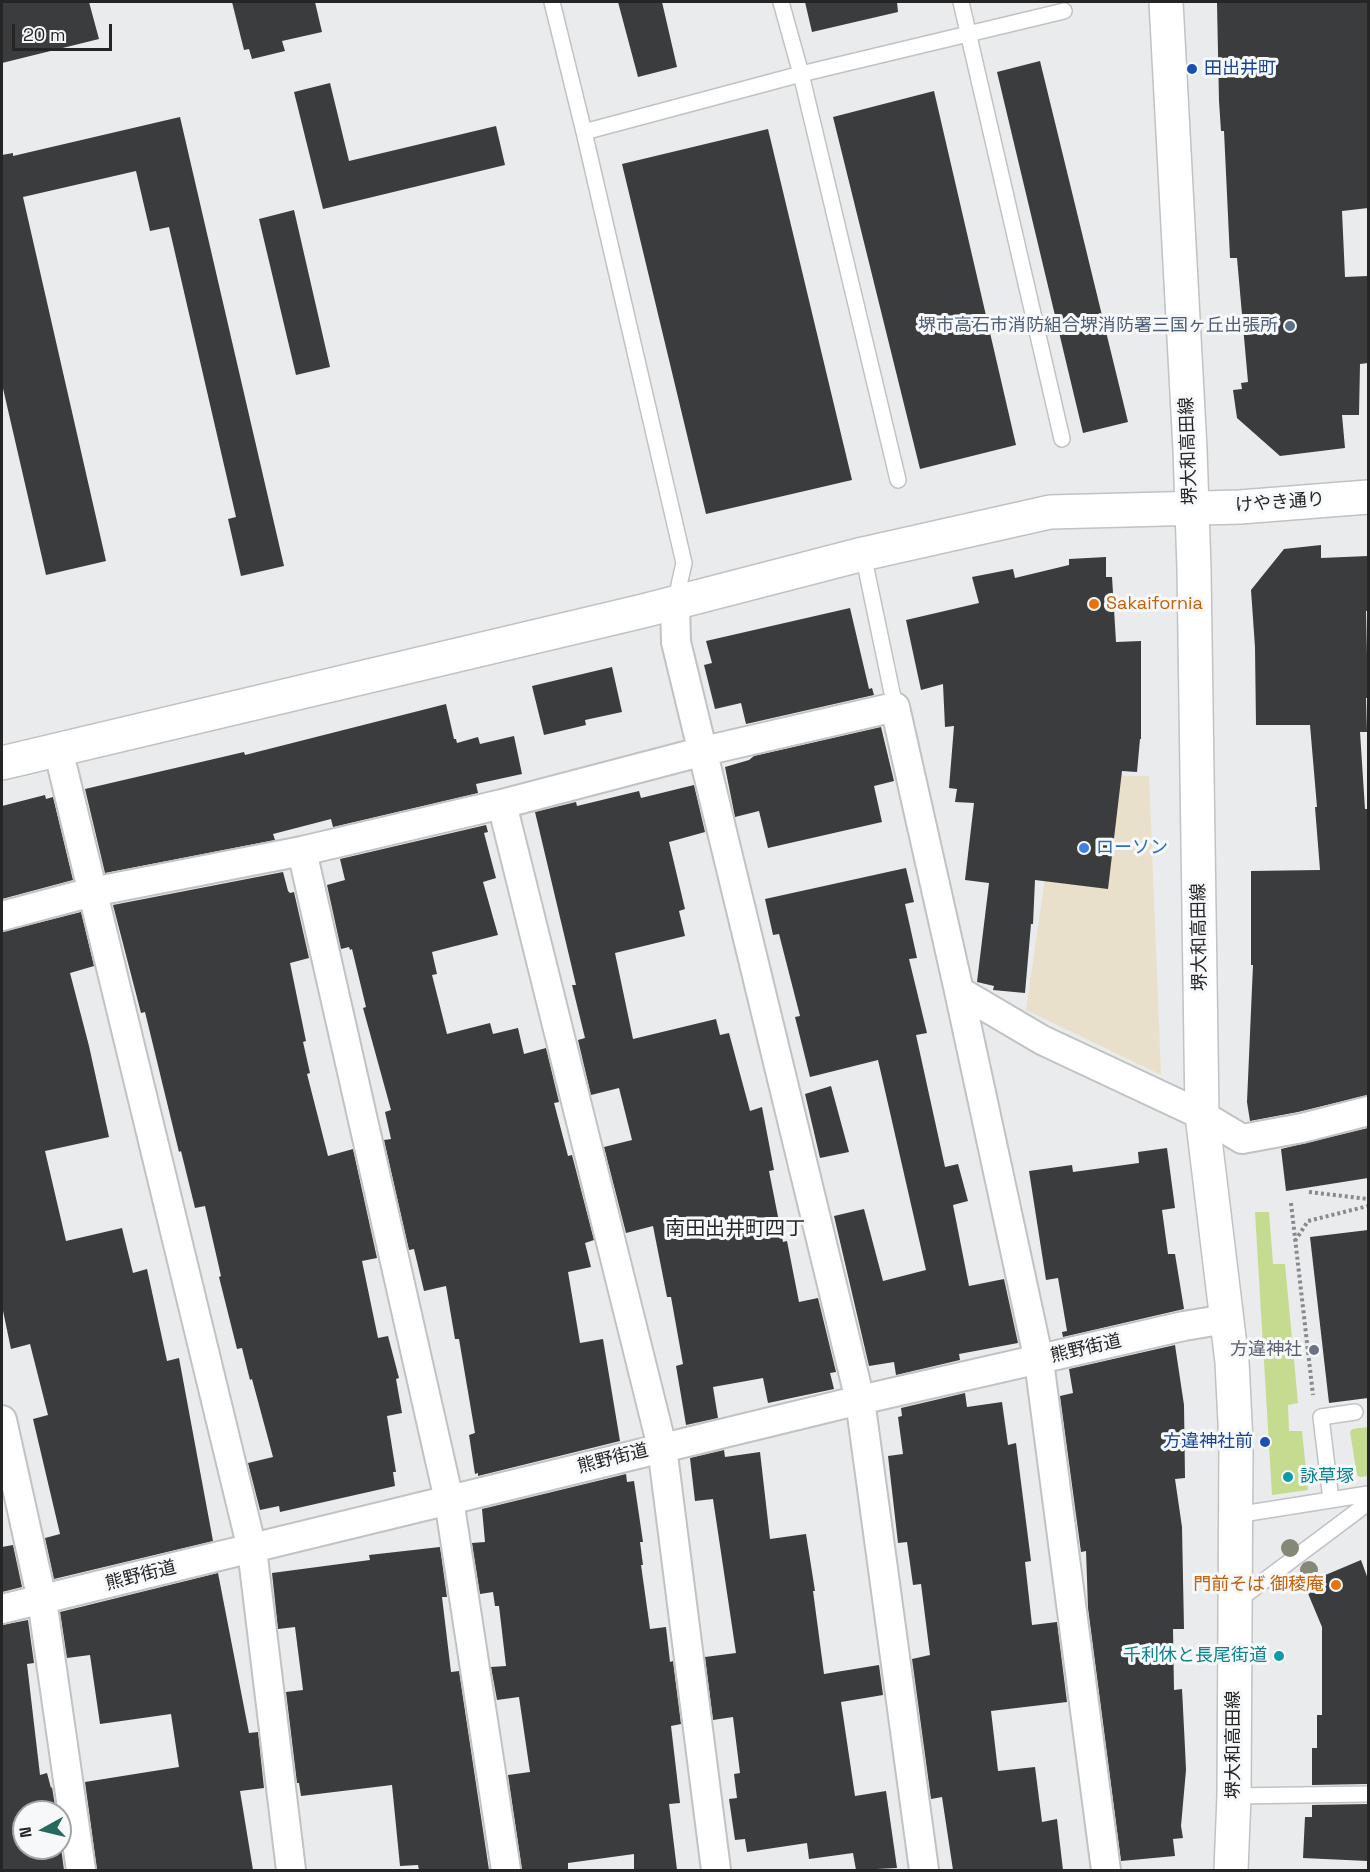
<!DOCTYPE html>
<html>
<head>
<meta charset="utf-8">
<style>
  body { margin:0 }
  #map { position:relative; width:1370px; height:1872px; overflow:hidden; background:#e9ebec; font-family:"Space Grotesk",sans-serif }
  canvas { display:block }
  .frame { position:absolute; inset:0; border:3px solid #252526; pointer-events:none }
  .north { position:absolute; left:12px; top:1800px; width:60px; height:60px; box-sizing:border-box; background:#f6f8fa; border:2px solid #a2a4a5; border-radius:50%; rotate:262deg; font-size:16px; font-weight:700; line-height:24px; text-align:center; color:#252526 }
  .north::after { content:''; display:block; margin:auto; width:21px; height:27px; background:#256a5d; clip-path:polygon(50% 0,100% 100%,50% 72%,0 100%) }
  .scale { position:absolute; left:12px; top:24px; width:100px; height:27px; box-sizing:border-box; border:3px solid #252526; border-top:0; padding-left:8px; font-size:18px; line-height:21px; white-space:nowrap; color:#252526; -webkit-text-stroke:4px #f6f8fa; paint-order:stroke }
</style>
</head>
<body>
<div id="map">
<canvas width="1370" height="1872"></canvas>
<div class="frame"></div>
<div class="north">N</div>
<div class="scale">20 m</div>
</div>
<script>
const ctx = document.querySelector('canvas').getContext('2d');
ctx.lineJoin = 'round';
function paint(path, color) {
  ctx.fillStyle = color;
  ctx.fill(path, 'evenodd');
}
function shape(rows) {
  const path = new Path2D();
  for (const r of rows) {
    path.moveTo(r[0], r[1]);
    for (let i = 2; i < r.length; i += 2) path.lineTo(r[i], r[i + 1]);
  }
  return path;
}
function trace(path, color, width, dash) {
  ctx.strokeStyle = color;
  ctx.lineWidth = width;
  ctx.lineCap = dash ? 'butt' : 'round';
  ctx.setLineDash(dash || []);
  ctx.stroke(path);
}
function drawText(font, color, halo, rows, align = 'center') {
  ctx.font = font + ' "Space Grotesk","Noto Sans JP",sans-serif';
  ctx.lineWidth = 6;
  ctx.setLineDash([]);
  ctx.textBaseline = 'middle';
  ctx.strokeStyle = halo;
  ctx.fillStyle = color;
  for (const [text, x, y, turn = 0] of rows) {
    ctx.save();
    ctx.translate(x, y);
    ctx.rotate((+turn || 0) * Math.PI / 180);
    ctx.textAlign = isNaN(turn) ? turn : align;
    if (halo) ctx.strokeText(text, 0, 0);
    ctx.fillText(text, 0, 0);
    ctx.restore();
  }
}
paint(shape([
  [1060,775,1149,776,1161,1075,1026,1010]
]), '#e9e0cb');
paint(shape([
  [1255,1212,1269,1212,1273,1264,1285,1264,1298,1403,1288,1405,1289,1431,1302,1431,1308,1490,1272,1495],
  [1368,1427,1368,1476,1360,1477,1357,1475,1350,1432,1352,1429]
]), '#c5db90');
paint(shape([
  [2,2,89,2,99,39,2,63],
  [232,2,315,2,322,32,282,41,285,51,252,59,249,49,244,50],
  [618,2,662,2,677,67,638,77],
  [805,2,897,2,898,12,812,32],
  [1297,2,1368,2,1368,208,1342,211,1345,277,1368,276,1368,363,1360,364,1359,415,1342,415,1345,448,1280,456,1237,418,1233,390,1242,389,1241,383,1248,382,1237,258,1230,258,1224,131,1221,131,1219,101,1217,3],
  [1040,61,1128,422,1083,433,997,72],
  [330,83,349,161,496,126,505,165,323,209,294,92],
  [934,91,1016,445,920,469,833,117],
  [180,117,284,566,241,576,228,519,236,517,169,227,150,231,136,171,23,197,106,561,46,575,2,384,2,155,13,153,13,156],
  [768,129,852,480,706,514,622,164],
  [294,210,330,367,296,375,259,219],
  [1321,545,1321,558,1368,556,1368,611,1366,611,1368,698,1366,698,1367,732,1360,732,1365,809,1368,809,1368,1095,1298,1112,1250,1121,1247,1102,1253,965,1251,965,1251,871,1320,870,1315,807,1317,807,1310,725,1256,725,1255,647,1251,590,1284,549],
  [1106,557,1106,577,1112,577,1116,642,1141,641,1141,739,1140,739,1137,772,1122,771,1108,889,1035,880,1033,924,1031,924,1025,993,993,990,994,986,977,982,989,883,965,880,974,803,955,802,957,789,949,788,954,726,945,727,943,684,921,690,906,620,979,603,972,577,1013,569,1015,578,1069,565,1069,559],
  [850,608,869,689,872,688,874,695,746,724,741,703,715,709,704,665,712,663,706,641],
  [612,667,622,712,585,720,586,725,544,735,532,686],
  [446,704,454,739,456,739,457,743,478,737,480,744,514,736,522,774,476,784,478,793,333,827,331,819,273,834,275,840,105,873,85,789,244,752,245,755],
  [881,727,894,781,874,786,882,822,768,848,759,811,735,817,725,767,749,760,754,756],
  [694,785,705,832,669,842,685,909,679,911,685,936,615,953,633,1039,716,1019,720,1035,729,1033,750,1111,762,1107,774,1170,769,1171,783,1242,787,1241,799,1302,818,1298,836,1372,830,1373,834,1389,768,1403,763,1378,713,1387,718,1418,686,1425,676,1366,683,1364,671,1297,667,1297,653,1226,626,1233,604,1147,632,1140,619,1088,591,1095,578,1040,585,1038,572,985,576,985,535,812,576,802,577,806,639,791,641,798],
  [45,795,46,799,53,797,73,880,2,899,2,806],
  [486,825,488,832,484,833,496,878,483,882,498,935,432,952,437,974,432,975,447,1034,490,1023,493,1034,518,1028,524,1054,546,1048,559,1102,554,1103,568,1156,572,1155,594,1240,585,1243,591,1267,568,1272,580,1343,603,1339,620,1441,478,1476,478,1473,475,1474,469,1435,475,1433,459,1339,455,1339,446,1286,424,1291,414,1249,409,1250,384,1140,391,1139,385,1112,391,1110,363,1008,366,1007,352,949,350,950,349,947,341,949,327,885,345,880,340,859],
  [906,868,914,902,905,904,917,958,909,959,927,1033,916,1035,945,1167,958,1164,968,1201,953,1205,969,1286,1004,1279,1018,1343,959,1354,960,1360,896,1375,894,1362,869,1366,834,1216,864,1209,883,1281,926,1270,878,1060,810,1077,795,1017,800,1016,779,934,773,935,765,899],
  [283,872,288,891,290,893,294,892,309,958,290,963,306,1041,303,1042,310,1073,307,1074,328,1156,353,1149,377,1258,362,1261,378,1338,388,1336,399,1378,396,1379,402,1413,387,1416,396,1472,393,1472,395,1486,280,1512,279,1506,260,1510,248,1463,273,1457,252,1379,250,1380,242,1348,237,1349,219,1277,221,1276,205,1206,195,1208,181,1151,179,1152,145,1012,141,1013,113,905],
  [81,912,94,966,70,973,89,1046,109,1137,45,1151,66,1241,122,1228,133,1273,147,1269,167,1361,179,1358,213,1541,54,1579,45,1538,60,1534,33,1419,48,1415,30,1344,11,1349,2,1306,2,932],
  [831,1086,849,1152,820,1158,805,1094],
  [1368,1128,1368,1178,1286,1191,1281,1149],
  [1167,1148,1175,1208,1162,1210,1168,1254,1175,1254,1184,1309,1063,1337,1062,1332,1067,1331,1058,1278,1046,1280,1029,1171,1072,1165,1073,1172,1139,1163,1138,1152],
  [1368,1230,1368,1398,1329,1403,1310,1237],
  [1175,1345,1184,1405,1185,1478,1175,1479,1182,1527,1184,1629,1173,1629,1174,1690,1182,1689,1185,1748,1186,1770,1181,1826,1183,1838,1173,1839,1175,1856,1121,1861,1088,1608,1086,1551,1081,1552,1060,1396,1073,1393,1069,1369],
  [965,1393,967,1407,1002,1402,1008,1445,1016,1443,1031,1561,1025,1562,1032,1625,1057,1622,1067,1702,991,1711,998,1771,1035,1767,1042,1822,1057,1819,1063,1870,953,1870,942,1797,931,1799,912,1659,930,1655,921,1584,913,1585,907,1542,898,1543,888,1456,903,1454,898,1417,902,1416,901,1408],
  [724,1450,725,1457,760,1452,770,1539,806,1534,815,1591,813,1591,824,1674,879,1665,883,1695,841,1702,855,1796,886,1791,897,1868,856,1870,853,1853,809,1859,807,1843,747,1852,745,1839,735,1840,729,1799,737,1798,734,1774,740,1773,733,1717,713,1720,705,1657,736,1653,713,1499,695,1501,690,1458],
  [626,1474,627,1482,634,1481,643,1542,640,1542,643,1565,641,1565,650,1629,666,1627,670,1662,673,1661,681,1724,671,1726,680,1803,669,1804,677,1870,634,1870,634,1854,568,1863,568,1870,522,1870,508,1775,530,1772,519,1697,497,1700,491,1667,506,1666,499,1606,495,1606,493,1592,480,1594,472,1543,485,1542,482,1509],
  [13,1545,22,1587,2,1592,2,1547],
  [440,1547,447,1597,442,1597,451,1672,459,1671,489,1870,419,1870,418,1865,400,1866,392,1785,301,1796,299,1783,297,1783,286,1692,303,1690,295,1627,278,1629,272,1573,370,1560,369,1555],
  [1361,1560,1368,1579,1368,1784,1312,1785,1312,1748,1317,1748,1317,1715,1322,1715,1322,1627,1304,1584],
  [218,1573,249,1733,258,1732,264,1788,240,1791,253,1870,97,1870,85,1782,179,1767,171,1714,100,1724,90,1655,67,1658,60,1612],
  [28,1620,34,1663,27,1664,40,1775,47,1773,51,1788,52,1787,56,1812,24,1812,24,1848,60,1848,60,1840,64,1870,2,1870,2,1625],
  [1368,1804,1368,1861,1303,1858,1305,1817,1312,1817,1312,1805]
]), '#3a3c3d');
const service = shape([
  [552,2,584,132,684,563,675,603],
  [781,2,801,74,898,480],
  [961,2,1062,439],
  [584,132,801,74,1064,11],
  [863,554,895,707],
  [1331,1500,1321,1417,1355,1412],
  [1236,1515,1368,1494],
  [1237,1601,1368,1503],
  [1234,1796,1368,1794]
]);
const minor = shape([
  [675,603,676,642,860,1400,924,1870],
  [58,749,252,1549,291,1870],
  [502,804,662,1447,716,1870],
  [302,851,449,1500,506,1870],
  [2,916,92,892,302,851,502,804,704,751,895,707,959,991,1042,1040,1202,1115,1242,1139,1302,1128,1368,1111],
  [959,991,1039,1361,1106,1870],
  [2,1420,42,1600,81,1870],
  [2,1609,860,1400,1184,1326,1226,1319]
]);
const tertiary = shape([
  [2,763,643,611,863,554,1050,512,1240,507,1368,497]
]);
const primary = shape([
  [1166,2,1190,449,1194,569,1202,1115,1232,1362,1236,1443,1234,1796,1231,1870]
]);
trace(service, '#c0c2c3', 18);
trace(minor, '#c0c2c3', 32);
trace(tertiary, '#c0c2c3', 36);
trace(primary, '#c0c2c3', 36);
trace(shape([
  [1309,1192,1368,1199],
  [1291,1203,1313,1395],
  [1295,1241,1308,1221,1368,1206]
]), '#898a8b', 4, [3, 3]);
trace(service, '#fff', 15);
trace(minor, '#fff', 28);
trace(tertiary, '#fff', 33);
trace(primary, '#fff', 33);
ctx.fillStyle = '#838976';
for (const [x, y] of [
  [1290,1548],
  [1309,1570]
]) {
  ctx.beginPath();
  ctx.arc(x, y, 9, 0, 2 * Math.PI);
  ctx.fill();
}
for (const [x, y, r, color] of [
  [1192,69,6,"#1a4fb4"],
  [1290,326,6,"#5c6f8a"],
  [1094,604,6,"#e8710a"],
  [1084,848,6,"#3f7fe0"],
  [1314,1350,6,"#6b7280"],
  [1265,1442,6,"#1a4fb4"],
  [1288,1477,6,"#0f9aa8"],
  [1336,1585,6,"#e8710a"],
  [1279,1656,6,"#0f9aa8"]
]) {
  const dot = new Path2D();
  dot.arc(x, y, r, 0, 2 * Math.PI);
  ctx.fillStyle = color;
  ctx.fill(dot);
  trace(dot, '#f6f8fa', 2);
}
drawText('18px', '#164399', '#f6f8fa', [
  ["田出井町",1204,69],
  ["方違神社前",1253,1442,"right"]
], 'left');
drawText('18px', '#4e5e75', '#f6f8fa', [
  ["堺市高石市消防組合堺消防署三国ヶ丘出張所",1278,326]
], 'right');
drawText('18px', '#252526', '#f6f8fa', [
  ["堺大和高田線",1189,451,-92],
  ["けやき通り",1280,503,-4],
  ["堺大和高田線",1200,937,-91],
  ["熊野街道",1086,1349,-13],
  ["熊野街道",613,1459,-14],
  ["熊野街道",141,1576,-14],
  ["堺大和高田線",1234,1745,-90]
]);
drawText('18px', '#c56008', '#f6f8fa', [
  ["Sakaifornia",1106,604],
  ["門前そば 御稜庵",1324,1585,"right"]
], 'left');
drawText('18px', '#366cbe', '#f6f8fa', [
  ["ローソン",1096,848]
], 'left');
drawText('18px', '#5b616d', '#f6f8fa', [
  ["方違神社",1302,1350]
], 'right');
drawText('18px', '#0d838f', '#f6f8fa', [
  ["詠草塚",1300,1477],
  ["千利休と長尾街道",1267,1656,"right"]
], 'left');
drawText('20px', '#252526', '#f6f8fa', [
  ["南田出井町四丁",735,1230]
]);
</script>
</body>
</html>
